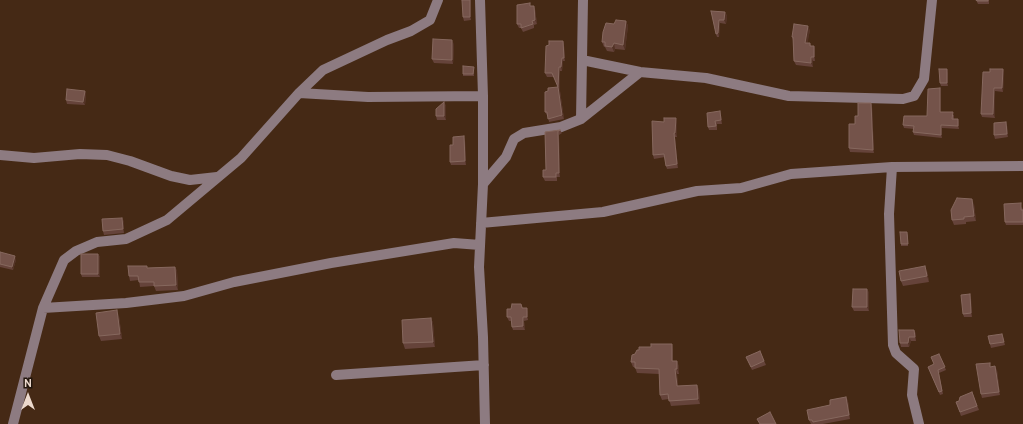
<!DOCTYPE html>
<html>
<head>
<meta charset="utf-8">
<style>
  body { margin:0 }
  #map { position:relative; width:1023px; height:424px; overflow:hidden; background:#452915; font-family:Overpass,sans-serif }
  canvas { display:block }
  .north { position:absolute; left:8px; top:376px; width:40px; height:40px; -webkit-text-stroke:3px #22150c; paint-order:stroke; rotate:0deg; font-size:11px; font-weight:700; line-height:16px; text-align:center; color:#ecd9cd }
  .north::after { content:''; display:block; margin:auto; width:14px; height:18px; background:#ecd9cd; clip-path:polygon(50% 0,100% 100%,50% 72%,0 100%) }
</style>
</head>
<body>
<div id="map">
<canvas width="1023" height="424"></canvas>
<div class="north">N</div>
</div>
<script>
const ctx = document.querySelector('canvas').getContext('2d');
ctx.lineJoin = 'round';
function shape(rows) {
  const path = new Path2D();
  for (const r of rows) {
    path.moveTo(r[0], r[1]);
    for (let i = 2; i < r.length; i += 2) path.lineTo(r[i], r[i + 1]);
  }
  return path;
}
function trace(path, color, width, dash) {
  ctx.strokeStyle = color;
  ctx.lineWidth = width;
  ctx.lineCap = dash ? 'butt' : 'round';
  ctx.setLineDash(dash || []);
  ctx.stroke(path);
}
function paint(path, color) {
  ctx.fillStyle = color;
  ctx.fill(path, 'evenodd');
}
trace(shape([
  [480,0,483,96,483,184,479,267,483,337,485,424],
  [582,60,640,72,706,78,789,96,903,99,914,96,924,79,932,0],
  [299,93,368,97,483,96],
  [581,119,583,0],
  [0,155,34,158,80,154,107,155,130,161,171,176,190,180,217,177],
  [483,184,506,157,514,139,524,133,561,127,581,119,640,72],
  [481,223,603,212,697,191,741,188,791,174,892,167],
  [43,308,126,303,184,296,234,282,331,263,454,243,480,245],
  [336,375,484,365],
  [13,424,43,308,64,260,76,251,97,242,126,239,167,220,241,158,299,93,323,70,387,40,411,31,430,20,438,0],
  [919,424,912,395,914,369,896,353,893,345,889,214,892,167,1023,166]
]), '#8d7b81', 10);
paint(shape([
  [471,0,471,20,464,21,463,17],
  [976,0,989,0,989,4,978,4],
  [532,6,535,9,537,24,534,25,534,28,523,32,521,28,519,28,517,24],
  [711,11,725,12,727,16,726,24,720,23,719,37,717,37,716,34],
  [626,21,628,26,625,50,615,49,614,52,607,51,605,47,604,47,602,42,614,24],
  [810,30,807,43,810,43,811,46,814,46,815,50,815,61,813,61,813,67,796,65,794,61,793,40,792,37],
  [563,41,564,45,565,61,563,61,562,71,560,71,560,91,564,119,549,122,548,115,547,115,545,112,548,91,558,87,554,77,547,77,545,73,549,45],
  [454,44,453,64,434,63,432,59],
  [474,67,474,76,463,76,463,74],
  [1003,69,1004,72,1003,92,995,91,995,118,982,117,981,114,990,72],
  [948,73,948,86,941,86,940,83],
  [940,88,941,91,941,112,954,115,954,119,959,122,959,129,942,128,942,138,914,135,913,132,914,129,904,128,903,125,927,116],
  [85,91,86,94,85,105,67,104,66,100],
  [444,102,446,106,446,120,437,120,436,116],
  [871,103,872,106,874,153,850,152,849,148,858,116],
  [721,115,722,124,717,124,717,130,709,130,708,127],
  [677,122,677,137,675,137,678,168,667,169,666,166,665,157,654,159,653,155],
  [1007,125,1008,137,995,139,994,135],
  [560,130,562,133,559,135,560,177,557,177,557,181,545,181,543,177,546,170,545,132],
  [465,140,466,165,451,165,450,162,453,145],
  [974,204,976,221,966,222,966,224,954,225,952,220],
  [1022,207,1023,210,1023,225,1006,225,1005,222],
  [124,221,124,233,104,235,103,231],
  [908,234,908,246,901,246,901,244],
  [0,252,16,260,13,270,0,267],
  [98,254,100,257,100,277,82,277,81,274],
  [175,267,177,271,178,290,156,291,154,286,140,287,139,280,130,281,129,276,147,268],
  [927,271,929,282,903,286,901,281],
  [869,292,869,311,854,311,852,307],
  [971,298,972,317,964,317,963,314],
  [521,304,523,308,528,312,528,320,524,321,525,330,513,330,512,327,511,321,509,321,507,317,511,309],
  [119,316,122,339,101,341,99,336],
  [431,318,433,323,435,347,405,349,403,343],
  [914,330,916,334,916,341,911,341,909,347,901,347,900,343],
  [1003,337,1005,345,991,348,990,344],
  [673,349,673,361,679,366,679,374,677,374,678,386,699,389,700,404,671,406,669,399,662,400,660,395,659,374,637,373,635,367,633,367,631,362,635,354,639,350],
  [760,351,766,365,752,370,746,357],
  [939,354,946,370,939,373,943,394,940,395,928,367,934,365],
  [991,367,997,370,1000,395,982,398,981,394],
  [972,392,979,410,961,416,956,402,959,401],
  [846,397,848,401,850,419,823,424,811,424,809,420,830,405]
]), '#65433a');
paint(shape([
  [470,0,471,0,471,20,470,17],
  [534,6,535,9,537,24,535,20],
  [725,12,727,16,726,24,724,20],
  [719,20,720,23,719,37,718,33],
  [626,21,628,26,625,50,623,45],
  [808,26,810,30,807,47,805,43],
  [452,40,454,44,453,64,452,60],
  [563,41,564,45,565,61,564,58],
  [614,43,615,49,614,52,612,47],
  [814,46,815,50,815,61,814,57],
  [811,57,813,61,813,67,811,63],
  [562,58,563,61,562,71,561,67],
  [559,67,560,71,560,91,564,119,562,115,558,87],
  [947,69,948,73,948,86,947,83],
  [1003,69,1004,72,1003,92,1002,88],
  [940,88,941,91,941,114,940,112],
  [994,88,995,91,995,118,993,114],
  [85,91,86,94,85,105,83,102],
  [444,102,446,106,446,120,444,116],
  [871,103,872,106,874,153,873,150],
  [720,111,721,115,722,124,721,120],
  [676,118,677,122,677,137,675,133],
  [958,119,959,122,959,129,958,126],
  [1006,122,1007,125,1008,137,1007,134],
  [941,125,942,128,942,138,941,135],
  [558,131,559,135,560,177,559,173],
  [674,133,675,137,678,168,677,164],
  [464,136,465,140,466,165,465,161],
  [972,199,974,204,976,221,974,216],
  [122,218,124,221,124,233,123,229],
  [98,254,100,257,100,277,98,274],
  [15,256,16,260,13,270,12,267],
  [925,266,927,271,929,282,927,276],
  [175,267,177,271,178,290,176,285],
  [867,289,869,292,869,311,867,307],
  [970,294,971,298,972,317,971,313],
  [527,308,528,312,528,320,527,317],
  [117,310,119,316,122,339,120,334],
  [523,317,524,321,525,330,523,326],
  [431,318,433,323,435,347,433,342],
  [914,330,916,334,916,341,915,337],
  [909,337,911,341,909,347,908,343],
  [672,344,673,349,673,365,672,361],
  [677,361,679,366,679,374,677,369],
  [995,366,997,370,1000,395,999,392],
  [675,369,677,374,678,391,677,386],
  [697,385,699,389,700,404,698,399],
  [846,397,848,401,850,419,849,415]
]), '#523225');
const building = shape([
  [462,0,470,0,470,17,463,17,462,0],
  [976,0,988,0,988,1,977,1,976,0],
  [530,3,530,6,534,6,535,20,532,21,533,24,521,28,521,24,517,24,517,5,530,3],
  [711,11,725,12,724,20,719,20,718,33,716,34,711,11],
  [616,20,626,21,623,45,614,43,612,47,605,46,605,42,602,42,603,32,606,23,614,24,616,20],
  [794,24,808,26,805,43,810,43,810,46,814,46,814,57,811,57,811,63,794,61,793,37,792,37,794,24],
  [433,39,452,40,452,60,432,59,433,39],
  [549,41,563,41,564,58,562,58,561,67,559,67,558,87,562,115,548,119,547,112,545,112,545,92,548,91,548,88,558,87,552,73,545,73,546,46,549,45,549,41],
  [463,66,474,67,473,74,463,74,463,66],
  [939,69,947,69,947,83,940,83,939,69],
  [990,69,1003,69,1002,88,994,88,993,114,981,114,983,72,990,72,990,69],
  [940,88,940,112,953,112,952,119,958,119,958,126,941,125,941,135,913,132,914,126,903,125,904,116,927,116,928,89,940,88],
  [67,89,85,91,83,102,66,100,67,89],
  [444,102,444,116,436,116,436,109,444,102],
  [858,103,871,103,873,150,849,148,849,124,855,124,855,116,858,116,858,103],
  [720,111,721,120,715,121,716,126,708,127,707,113,720,111],
  [664,118,676,118,675,133,674,133,677,164,666,166,664,154,653,155,652,121,664,122,664,118],
  [1006,122,1007,134,994,135,994,123,1006,122],
  [560,130,558,131,559,173,556,173,556,177,543,177,543,170,546,170,545,132,560,130],
  [464,136,465,161,450,162,450,145,453,145,453,137,464,136],
  [957,198,972,199,974,216,964,217,964,219,952,220,951,210,957,198],
  [1021,203,1021,210,1023,210,1023,222,1005,222,1004,204,1021,203],
  [122,218,123,229,103,231,102,219,122,218],
  [900,232,907,232,908,244,901,244,900,232],
  [0,252,15,256,12,267,0,264,0,252],
  [81,254,98,254,98,274,81,274,81,254],
  [128,266,147,266,147,268,175,267,176,285,154,286,154,282,139,282,138,276,129,276,128,266],
  [925,266,927,276,901,281,899,271,925,266],
  [853,289,867,289,867,307,852,307,853,289],
  [970,294,971,313,963,314,961,295,970,294],
  [512,304,521,304,522,308,527,308,527,317,523,317,523,326,512,327,511,317,507,317,507,309,511,309,512,304],
  [117,310,120,334,99,336,96,313,117,310],
  [431,318,433,342,403,343,402,320,431,318],
  [899,330,914,330,915,337,909,337,908,343,900,343,899,330],
  [1002,334,1004,342,990,344,988,336,1002,334],
  [651,344,672,344,672,361,677,361,677,369,675,369,677,386,697,385,698,399,669,401,668,394,660,395,659,369,635,368,635,362,631,362,632,355,635,354,637,350,639,350,639,347,651,347,651,344],
  [760,351,764,361,751,367,746,357,760,351],
  [939,354,945,367,938,370,942,391,939,392,928,367,934,364,931,357,939,354],
  [990,363,990,367,995,366,999,392,981,394,976,364,990,363],
  [972,392,977,406,960,412,956,402,959,401,960,397,972,392],
  [846,397,849,415,813,422,812,420,809,420,807,410,830,405,830,400,846,397],
  [770,412,776,424,760,424,757,419,770,412]
]);
paint(building, '#74534a');
trace(building, '#86685e', 1);
</script>
</body>
</html>
